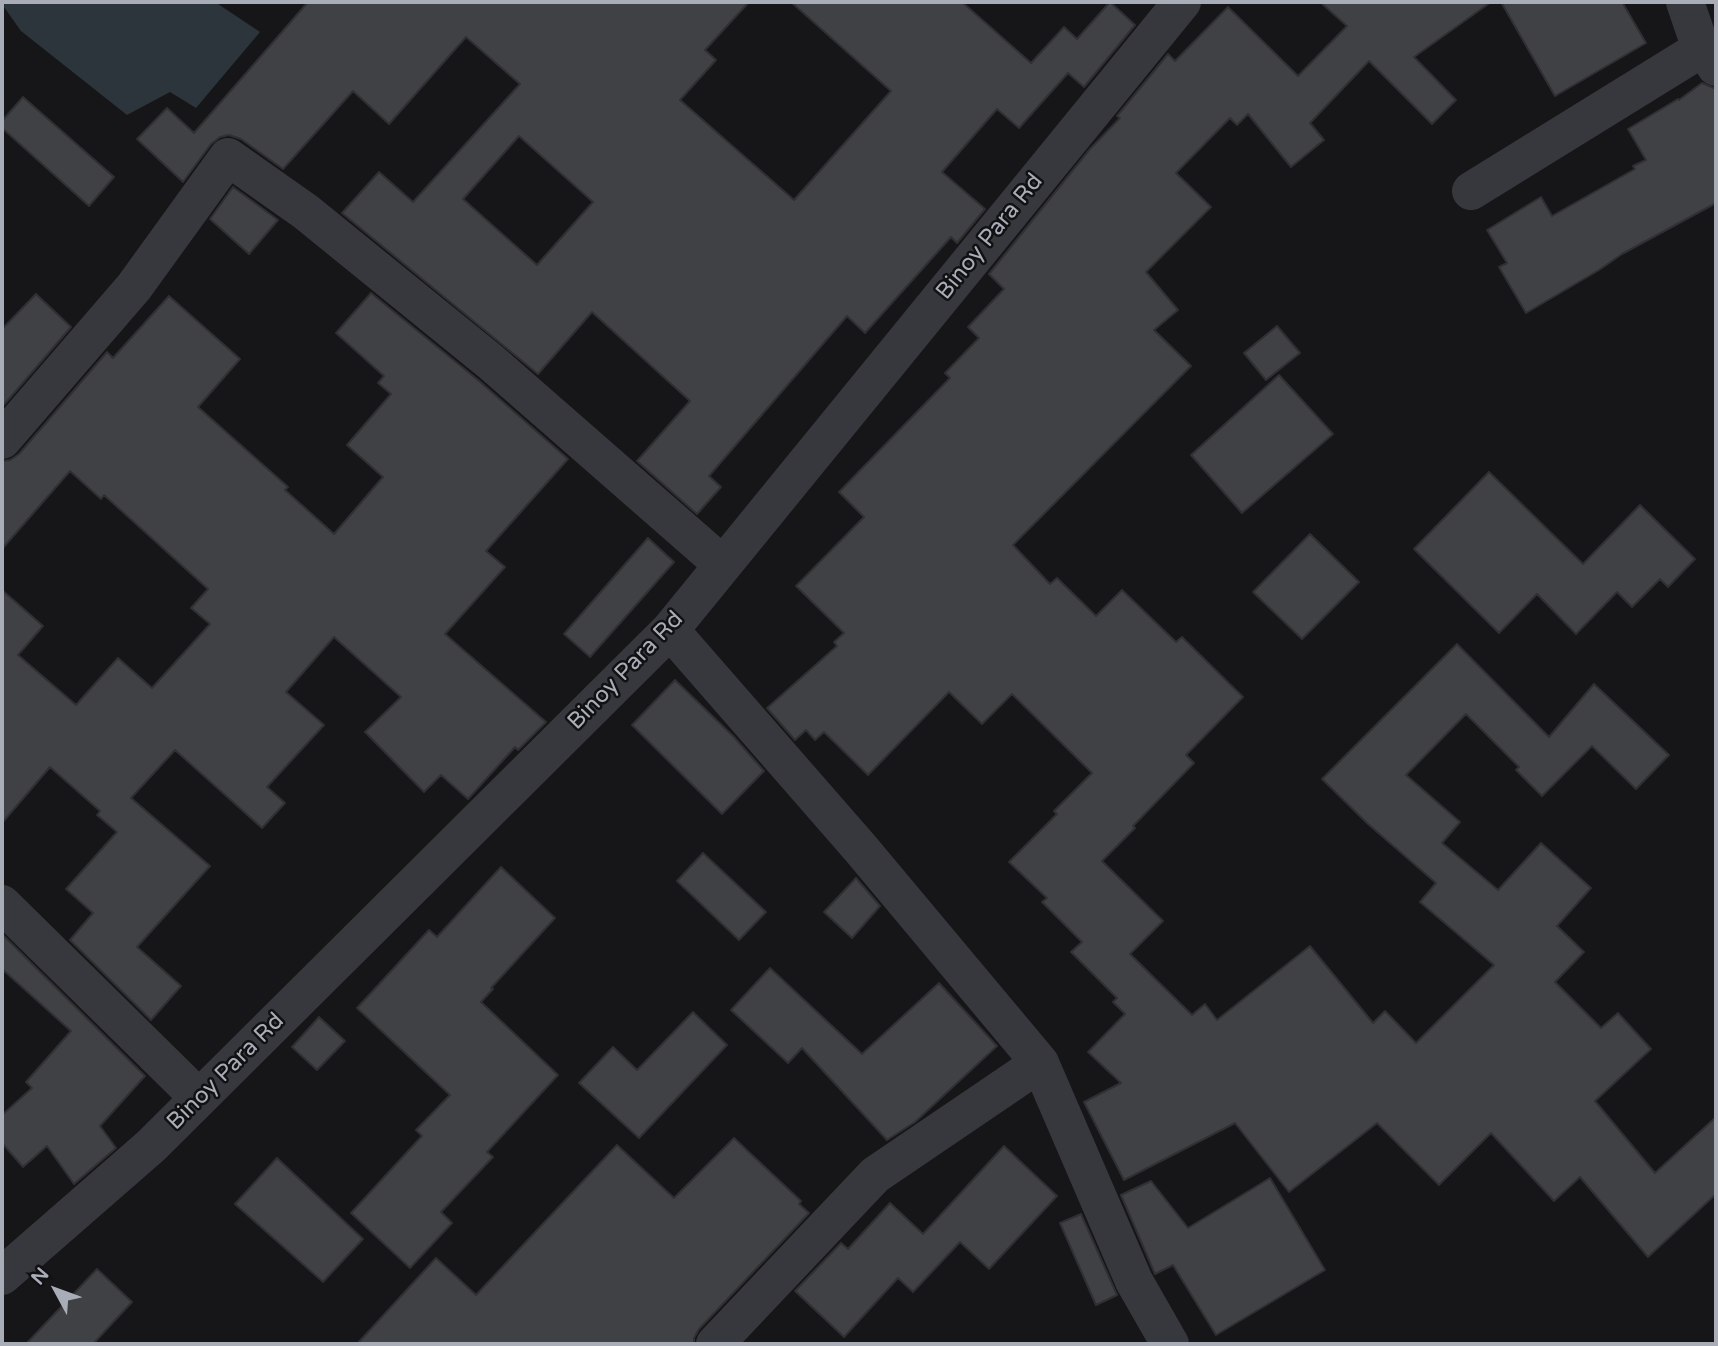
<!DOCTYPE html>
<html>
<head>
<meta charset="utf-8">
<style>
  body { margin:0 }
  #map { position:relative; width:1718px; height:1346px; overflow:hidden; background:#161618; font-family:"Varela Round",sans-serif }
  canvas { display:block }
  .frame { position:absolute; inset:0; border:4px solid #a8adb8; pointer-events:none }
  .north { position:absolute; left:21px; top:1255px; width:70px; height:70px; -webkit-text-stroke:5px #111113; paint-order:stroke; rotate:311deg; font-size:19px; font-weight:700; line-height:28px; text-align:center; color:#a8adb8 }
  .north::after { content:''; display:block; margin:auto; width:24px; height:32px; background:#a8adb8; clip-path:polygon(50% 0,100% 100%,50% 72%,0 100%) }
</style>
</head>
<body>
<div id="map">
<canvas width="1718" height="1346"></canvas>
<div class="frame"></div>
<div class="north">N</div>
</div>
<script>
const ctx = document.querySelector('canvas').getContext('2d');
ctx.lineJoin = 'round';
function paint(path, color) {
  ctx.fillStyle = color;
  ctx.fill(path, 'evenodd');
}
function shape(rows) {
  const path = new Path2D();
  for (const r of rows) {
    path.moveTo(r[0], r[1]);
    for (let i = 2; i < r.length; i += 2) path.lineTo(r[i], r[i + 1]);
  }
  return path;
}
function trace(path, color, width, dash) {
  ctx.strokeStyle = color;
  ctx.lineWidth = width;
  ctx.lineCap = dash ? 'butt' : 'round';
  ctx.setLineDash(dash || []);
  ctx.stroke(path);
}
function drawText(font, color, halo, rows, align = 'center') {
  ctx.font = font + ' "Varela Round",sans-serif';
  ctx.lineWidth = 5;
  ctx.setLineDash([]);
  ctx.textBaseline = 'middle';
  ctx.strokeStyle = halo;
  ctx.fillStyle = color;
  for (const [text, x, y, turn = 0] of rows) {
    ctx.save();
    ctx.translate(x, y);
    ctx.rotate((+turn || 0) * Math.PI / 180);
    ctx.textAlign = isNaN(turn) ? turn : align;
    if (halo) ctx.strokeText(text, 0, 0);
    ctx.fillText(text, 0, 0);
    ctx.restore();
  }
}
paint(shape([
  [5,2,215,2,260,32,196,108,170,92,127,115,21,31,4,7]
]), '#2c353c');
const building = shape([
  [308,2,749,2,705,50,716,60,680,100,794,200,891,91,791,2,962,2,1031,63,1064,27,1077,39,1110,2,1135,25,1084,87,1068,73,1019,128,997,109,942,172,985,209,957,243,951,237,865,333,847,316,709,476,721,487,697,514,637,461,690,401,592,312,538,374,342,213,379,172,413,202,520,84,466,37,389,124,353,91,283,169,241,139,229,135,220,137,211,144,183,182,137,139,167,108,194,133,308,2],
  [519,136,593,202,537,265,463,199,519,136],
  [1320,2,1491,2,1414,57,1456,100,1432,124,1369,61,1310,123,1324,140,1291,167,1248,114,1237,125,1230,118,1176,173,1211,207,1146,272,1178,310,1154,330,1191,366,1013,545,1050,584,1057,578,1096,616,1122,590,1176,642,1182,637,1243,697,1186,755,1194,763,1133,826,1135,828,1102,861,1163,921,1130,954,1192,1015,1205,1004,1217,1020,1310,946,1373,1023,1385,1011,1416,1043,1494,965,1420,902,1436,883,1368,824,1322,779,1457,644,1549,737,1594,684,1669,755,1636,789,1592,746,1542,796,1516,770,1519,767,1466,714,1406,775,1460,822,1442,843,1498,890,1541,843,1591,888,1557,926,1584,952,1555,982,1601,1028,1618,1013,1651,1049,1595,1101,1655,1173,1716,1117,1716,1194,1648,1257,1580,1177,1554,1201,1491,1133,1439,1185,1377,1123,1289,1192,1235,1123,1124,1180,1084,1102,1121,1083,1088,1052,1125,1014,1113,1002,1117,998,1071,952,1082,942,1042,902,1047,898,1009,862,1057,814,1054,811,1092,773,1012,694,982,724,949,692,868,775,824,732,815,740,806,730,795,740,767,708,837,646,834,642,844,633,796,586,864,517,839,492,950,378,945,373,979,338,968,327,1004,289,989,274,1090,149,1120,118,1117,116,1168,54,1175,61,1228,7,1298,76,1347,26,1320,2],
  [1501,2,1622,2,1646,43,1555,96,1501,2],
  [1702,83,1716,89,1716,203,1622,254,1599,270,1526,313,1499,267,1507,263,1487,230,1541,197,1552,216,1635,169,1633,166,1646,160,1628,129,1678,99,1679,100,1702,83],
  [23,97,114,177,89,206,2,128,2,121,23,97],
  [233,187,278,220,249,254,210,219,233,187],
  [371,293,478,380,568,459,486,551,505,567,445,634,546,722,518,750,515,747,468,799,441,775,424,792,365,732,401,697,334,637,286,692,324,725,267,787,285,803,262,828,175,750,131,798,210,866,137,947,181,986,151,1020,70,940,93,913,66,889,117,832,97,815,100,811,50,767,2,823,2,590,43,626,18,655,76,705,118,658,152,688,210,624,191,608,208,589,104,495,101,499,70,471,2,549,2,461,10,460,19,454,107,352,113,358,169,296,240,359,198,407,288,487,285,490,334,534,383,477,347,445,391,394,378,383,384,376,336,333,371,293],
  [36,294,71,327,2,407,2,329,36,294],
  [1277,326,1300,353,1266,380,1244,353,1277,326],
  [1279,375,1333,434,1242,513,1191,455,1279,375],
  [1489,472,1583,564,1640,505,1695,559,1668,587,1660,579,1632,607,1617,592,1576,634,1537,594,1499,633,1414,549,1489,472],
  [1310,534,1359,582,1302,639,1253,592,1310,534],
  [648,538,674,562,590,657,564,634,648,538],
  [675,680,734,737,764,771,722,814,632,725,675,680],
  [703,853,766,912,739,940,677,881,703,853],
  [501,867,555,918,491,988,493,989,481,1002,558,1075,487,1152,493,1157,441,1212,452,1223,410,1268,351,1213,422,1136,416,1130,450,1095,357,1008,429,930,437,937,501,867],
  [856,878,880,906,852,938,824,912,856,878],
  [2,934,145,1076,100,1126,116,1148,74,1184,47,1146,23,1167,2,1143,2,1115,32,1088,26,1082,71,1031,2,969,2,934],
  [770,968,862,1054,939,983,997,1046,915,1122,887,1140,802,1048,788,1063,731,1010,770,968],
  [693,1012,727,1045,639,1138,579,1083,613,1047,637,1070,693,1012],
  [319,1017,345,1041,317,1070,292,1047,319,1017],
  [734,1138,801,1201,799,1204,809,1213,699,1329,694,1338,694,1344,357,1344,436,1258,476,1295,617,1145,674,1198,734,1138],
  [1004,1146,1057,1196,989,1269,960,1242,913,1292,898,1278,844,1337,795,1291,841,1243,848,1249,890,1203,923,1234,1004,1146],
  [277,1158,363,1239,323,1282,235,1204,277,1158],
  [1270,1178,1325,1270,1216,1335,1173,1265,1155,1274,1121,1195,1151,1181,1188,1228,1270,1178],
  [1081,1214,1117,1295,1096,1305,1060,1223,1081,1214],
  [97,1269,132,1302,93,1344,26,1344,97,1269]
]);
paint(building, '#404145');
trace(building, '#303034', 2);
trace(shape([
  [1685,2,1697,37,1716,67],
  [1471,191,1704,47],
  [2,440,134,287,228,157,306,212,492,363,723,565],
  [670,630,861,849,1040,1063,1134,1281,1170,1344],
  [2,904,199,1098],
  [2,1276,151,1146,670,630,1182,2],
  [715,1344,875,1175,1040,1063]
]), '#37383d', 38);
drawText('23px', '#a8adb8', '#111113', [
  ["Binoy Para Rd",990,237,-51],
  ["Binoy Para Rd",626,671,-46],
  ["Binoy Para Rd",226,1072,-45]
]);
</script>
</body>
</html>
